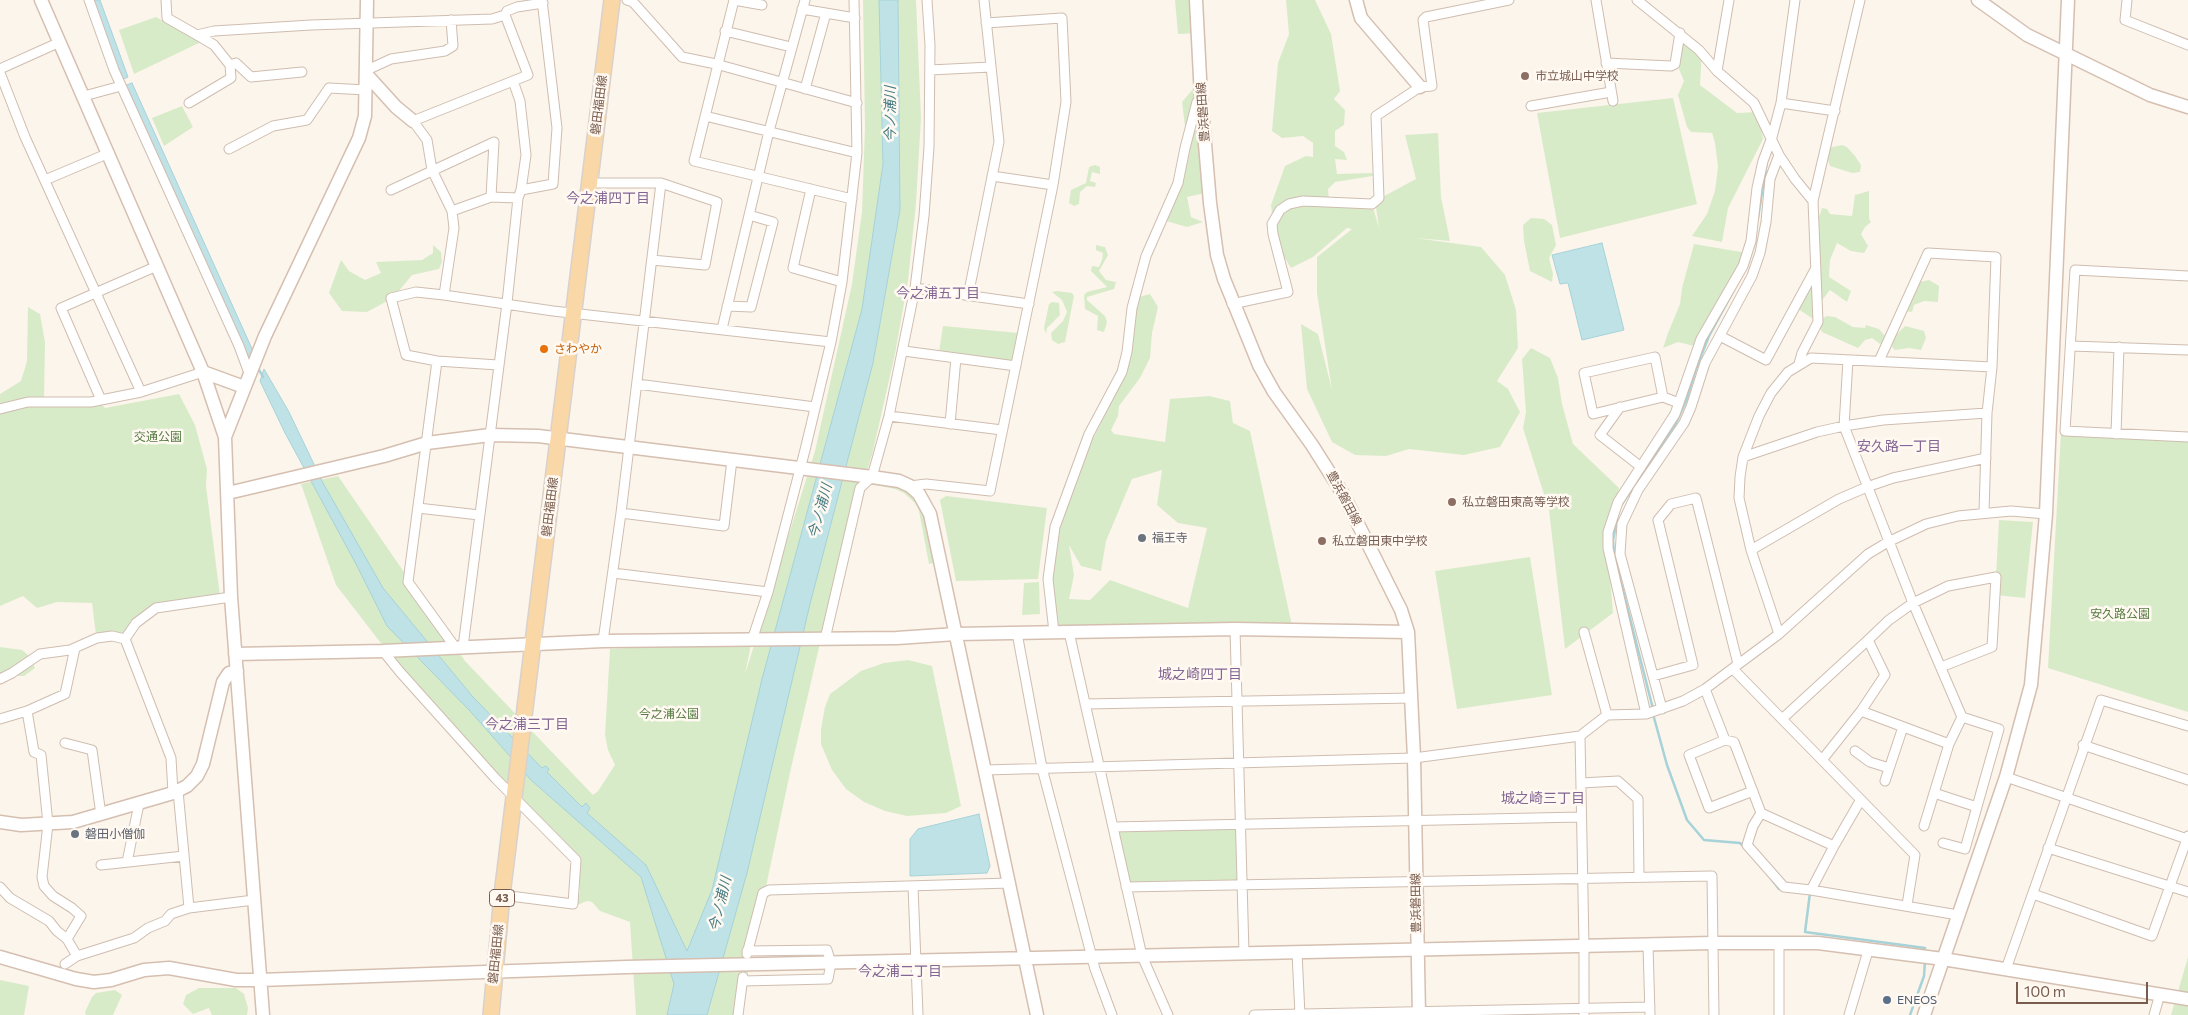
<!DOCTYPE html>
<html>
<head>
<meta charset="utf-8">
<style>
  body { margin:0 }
  #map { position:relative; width:2188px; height:1015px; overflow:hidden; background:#fcf5eb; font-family:Commissioner,sans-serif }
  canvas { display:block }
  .scale { position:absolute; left:2016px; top:982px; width:132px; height:22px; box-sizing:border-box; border:2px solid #785c4e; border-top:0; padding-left:6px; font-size:15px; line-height:18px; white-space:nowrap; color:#785c4e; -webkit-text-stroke:4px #fff9f2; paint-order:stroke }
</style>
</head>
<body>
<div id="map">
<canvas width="2188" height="1015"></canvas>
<div class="scale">100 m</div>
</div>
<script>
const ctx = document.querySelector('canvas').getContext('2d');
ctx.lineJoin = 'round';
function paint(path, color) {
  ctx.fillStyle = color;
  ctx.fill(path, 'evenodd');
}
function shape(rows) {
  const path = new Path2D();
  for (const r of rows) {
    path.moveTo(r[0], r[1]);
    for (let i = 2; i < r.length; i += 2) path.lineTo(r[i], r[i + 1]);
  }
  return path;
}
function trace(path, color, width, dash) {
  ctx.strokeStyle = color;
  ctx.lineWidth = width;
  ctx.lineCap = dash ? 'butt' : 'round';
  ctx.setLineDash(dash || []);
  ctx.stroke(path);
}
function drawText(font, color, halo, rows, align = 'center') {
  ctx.font = font + ' Commissioner,"Noto Sans JP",sans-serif';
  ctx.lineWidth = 5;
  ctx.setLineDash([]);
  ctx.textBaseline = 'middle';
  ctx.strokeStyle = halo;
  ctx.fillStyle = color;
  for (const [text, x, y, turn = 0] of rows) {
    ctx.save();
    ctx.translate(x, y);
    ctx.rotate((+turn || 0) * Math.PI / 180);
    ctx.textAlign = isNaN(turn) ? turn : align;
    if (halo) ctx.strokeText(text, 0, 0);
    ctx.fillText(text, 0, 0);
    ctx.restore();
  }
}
paint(shape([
  [863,0,916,0,921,118,916,203,908,281,895,354,873,451,831,596,791,768,739,1015,636,1015,630,922,600,911,592,902,587,901,577,905,580,891,578,865,451,734,336,585,301,484,338,476,465,661,593,795,598,791,615,765,608,750,605,735,610,649,752,640,745,674,815,451,852,284,862,212,865,127],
  [1175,0,1196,0,1198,33,1178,34],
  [1286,0,1315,0,1331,34,1340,91,1334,99,1345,110,1344,125,1335,131,1335,146,1344,152,1347,160,1335,159,1337,174,1371,173,1379,175,1335,182,1328,189,1329,200,1372,204,1379,228,1375,201,1416,179,1405,135,1438,133,1441,197,1450,241,1415,238,1481,247,1505,275,1516,310,1518,348,1497,381,1508,389,1520,412,1500,447,1464,455,1409,449,1386,456,1355,455,1332,442,1307,389,1301,324,1318,334,1332,390,1317,293,1317,257,1352,229,1347,228,1313,257,1291,268,1275,242,1271,205,1285,166,1306,156,1313,157,1313,143,1303,136,1282,138,1272,131,1278,63,1289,34],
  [156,17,201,42,134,74,119,30],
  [1680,33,1702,52,1700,85,1737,113,1758,112,1763,139,1728,208,1722,242,1692,236,1707,214,1715,191,1718,167,1715,143,1712,133,1691,132,1687,127,1678,95,1684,81,1678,67],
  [1193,89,1201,89,1205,193,1187,197,1191,217,1203,222,1187,227,1166,221,1188,151,1182,102],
  [1673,98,1697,204,1560,238,1537,113],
  [182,106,193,127,164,146,152,118],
  [1842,145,1847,147,1855,156,1861,165,1860,172,1852,173,1830,166,1827,157,1828,148],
  [1095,165,1100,167,1100,174,1092,172,1090,181,1096,183,1095,187,1087,186,1080,192,1079,204,1074,206,1069,203,1071,190,1086,183,1089,167],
  [1869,191,1869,219,1871,222,1865,227,1861,234,1868,246,1864,253,1851,251,1837,243,1830,260,1829,277,1851,291,1847,302,1830,290,1820,303,1818,321,1827,316,1835,317,1853,327,1865,328,1866,325,1879,329,1885,336,1884,341,1880,344,1872,338,1865,340,1858,348,1822,332,1818,322,1795,307,1817,265,1817,223,1822,208,1827,209,1830,214,1852,216,1855,195],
  [1531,218,1544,219,1552,225,1556,245,1549,258,1553,274,1552,282,1530,271,1524,241,1523,225],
  [1694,244,1747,253,1735,279,1716,303,1704,324,1698,347,1678,342,1663,348,1668,333,1680,304,1682,288],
  [433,245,441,252,442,262,439,269,412,275,393,298,367,312,342,311,329,293,341,260,349,271,365,280,381,273,376,262,422,260,433,253],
  [1096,245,1105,247,1108,255,1099,271,1106,280,1116,282,1114,289,1087,297,1087,300,1105,316,1107,322,1104,332,1097,330,1098,316,1085,309,1084,295,1087,292,1107,287,1091,271,1092,266,1099,267,1102,260,1103,253,1096,250],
  [1929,280,1939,286,1938,302,1924,301,1914,305,1912,312,1905,311,1920,282],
  [1057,291,1072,293,1074,296,1065,342,1058,344,1052,340,1051,333,1063,321,1067,312,1062,300,1052,292],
  [1150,294,1158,307,1152,333,1150,358,1140,378,1119,406,1118,416,1111,430,1114,434,1165,442,1170,399,1209,396,1230,401,1233,423,1250,431,1292,626,1062,627,1052,622,1048,573,1055,530,1071,483,1119,387,1135,298],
  [1162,470,1157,505,1178,523,1207,528,1188,608,1110,580,1090,600,1069,599,1074,575,1069,545,1081,566,1101,571,1106,541,1132,479],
  [1052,302,1059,303,1060,315,1047,328,1046,334,1044,328,1049,304],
  [28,307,40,314,45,342,44,400,98,401,105,408,179,394,195,425,207,469,206,486,220,596,154,605,125,639,112,636,97,643,92,603,57,602,37,608,23,596,0,606,0,394,21,381,27,361],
  [943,326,1019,333,1013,364,939,352],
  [1905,326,1924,331,1926,338,1921,350,1909,348,1895,350,1892,347,1893,338],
  [1531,348,1550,358,1558,378,1562,404,1573,444,1619,488,1608,552,1613,613,1565,649,1549,510,1523,428,1526,412,1522,359],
  [2061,432,2188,438,2188,712,2048,668],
  [872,480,894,484,915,496,922,505,935,563,929,564,919,511,915,503,904,493,895,489,870,484],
  [946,496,1047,508,1038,579,956,581,940,500],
  [1999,520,2033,522,2025,598,1995,595],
  [1530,557,1552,695,1457,709,1435,571],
  [1039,582,1040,614,1022,615,1024,583],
  [0,647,22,650,28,655,35,668,24,676,0,676],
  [908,660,932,666,961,806,946,813,907,816,885,811,864,802,846,789,832,770,821,744,821,729,825,707,830,694,861,671,884,663],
  [1240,824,1241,882,1126,887,1113,827],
  [2188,957,2188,1015,2171,1015,2179,988],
  [0,980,29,986,24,1015,0,1015],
  [199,988,236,988,244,994,248,1008,247,1015,212,1015,209,1008,193,1014,183,1004,186,995],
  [115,990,122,995,113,1015,86,1015,85,1012,92,997,96,993]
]), '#d8ebc9');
const water = shape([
  [91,0,100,0,128,77,119,81,91,0],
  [879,0,898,0,900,210,873,363,810,604,747,873,707,1015,667,1015,674,984,641,877,531,780,470,711,387,626,356,564,285,433,260,381,264,369,289,412,323,483,383,588,473,697,542,768,546,766,549,769,547,772,582,807,586,803,590,808,587,813,646,865,687,951,712,890,762,679,862,309,883,164,879,0],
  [132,83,253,351,248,360,124,86,132,83],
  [1602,243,1624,330,1582,340,1568,283,1560,284,1552,255,1602,243],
  [979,814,990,866,987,873,910,876,910,839,918,829,979,814]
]);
paint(water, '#bfe2e7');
trace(water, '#a6d2d8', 1);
trace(shape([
  [1758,218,1767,161],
  [257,366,263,377],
  [1620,507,1676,423,1686,401,1696,369,1709,336,1734,290],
  [1617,520,1613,540,1614,555,1653,709],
  [1653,714,1667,765,1687,820,1704,840,1740,843,1744,847],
  [1772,880,1779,889,1782,889],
  [1810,893,1805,932,1925,948,1925,953],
  [1910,1015,1924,976,1925,961]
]), '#a6d2d8', 2.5);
const street = shape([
  [89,0,114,70,239,346,249,373],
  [166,0,167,18,197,35,214,31,311,25,492,19,505,15,528,75,413,121,427,140,432,170,452,211,454,228,444,295],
  [627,0,633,2,682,57,716,64,857,103],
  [734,0,694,161,852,199],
  [734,0,762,5],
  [1596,0,1613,101],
  [1637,0,1699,50,1717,71,1754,103,1779,155,1770,179,1766,222,1760,253,1752,276,1705,363,1691,407,1684,423,1638,490,1622,524,1620,554,1662,709],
  [2127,0,2125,20,2188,45],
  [802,9,855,18],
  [505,15,507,11,517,7,543,3],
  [725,31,791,47],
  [197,35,214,45,230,65,236,63,251,77,302,72],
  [1606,63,1671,66,1675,64,1680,33],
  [0,69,60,42],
  [367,70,391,59,445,51,453,46,451,20],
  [930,70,991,67],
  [1717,71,1729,0],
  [0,73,25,137,141,392],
  [513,81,520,101,526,155,521,190],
  [805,89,826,13],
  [84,96,121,86],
  [189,103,231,78,230,65],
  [1781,103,1835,111],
  [1531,106,1611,92],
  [705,116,857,153],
  [229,149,273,126,307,120,329,88,366,90],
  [1779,155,1795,179,1813,201,1818,322,1802,353,1799,364],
  [992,176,1053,185],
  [45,180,109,153],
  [589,183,661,183,717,202,705,265,652,260],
  [811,189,793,268,842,282],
  [391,190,494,142,491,197],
  [1813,201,1860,0],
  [452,211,491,197,518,198],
  [2188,276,2075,270,2065,431,2188,437],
  [915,288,1029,304],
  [968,296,999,142,984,0],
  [1232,304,1288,292,1273,234,1272,224,1280,210,1289,204,1303,201,1372,204,1379,198,1376,116,1420,87,1432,86,1423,20,1426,17,1509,0],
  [727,306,751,307,773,222,749,215],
  [722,329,769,131,805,0],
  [1720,336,1766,360,1816,268],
  [2071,346,2188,350],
  [904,351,1016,366],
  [1848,360,1844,426,1913,603,1962,717,1999,729,1965,849,1943,843],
  [437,361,408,582,455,647],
  [1879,361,1928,253,1996,257,1992,367,1987,413,1984,512],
  [498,365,437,361,406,355,391,298,416,292,444,295,553,311,831,342],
  [637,384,815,407],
  [1663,397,1593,414,1584,373,1655,357,1663,397,1679,403],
  [101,400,61,308,157,266],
  [1620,407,1600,435,1641,467],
  [0,409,28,402,91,402,141,392,203,372],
  [889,416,1002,430],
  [950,424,956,358],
  [2116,434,2119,347],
  [1743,457,1817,432,1844,426,1883,420,1987,413],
  [910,486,926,484,990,491,1053,185,1066,102,1062,18,986,23],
  [418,508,479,515],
  [621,513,724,526,732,460],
  [1751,550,1839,499,1867,487,1893,478,1986,458],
  [613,573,768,592],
  [1235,629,1244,953],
  [1054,632,1048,579,1055,527,1089,434,1122,372,1127,352,1132,308,1146,256,1178,183,1185,148,1197,102,1201,98],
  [1069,632,1142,956,1168,1015],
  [1584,632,1607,715],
  [1017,633,1042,768,1095,969,1112,1015],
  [1779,634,1751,550,1739,498,1740,477,1743,457,1759,416,1771,393,1788,372,1811,358,1992,367],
  [125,639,136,623,156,608,231,597],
  [825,639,860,488,872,477,889,416,915,288,924,216,929,147,930,45,927,0],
  [752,640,768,592,805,450,831,342,842,282,857,153,854,0],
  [603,641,621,513,661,183],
  [463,647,507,303,518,198,521,190,553,184,557,128,542,0],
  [383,651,400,672,496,779,576,860,573,904,502,895],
  [1733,669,1915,855,1907,905],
  [1653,676,1693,665,1658,520,1671,504,1696,498,1738,664],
  [0,679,12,673,40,654,70,650,97,638,112,636,125,639,171,758,173,793],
  [1705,689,1725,740,1734,742,1761,813,1834,846,1811,890,1958,915],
  [1085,704,1412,698],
  [27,711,34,752,41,755,48,824,42,877,44,886,53,896,72,908,81,916,67,939],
  [1861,711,1949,744],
  [1646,714,1608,548,1608,532,1618,502,1675,414,1701,339,1743,266,1751,241,1757,188,1763,161,1772,137,1781,103,1795,0],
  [0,719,27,711,65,694,75,648],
  [1782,719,1868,640],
  [1580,736,1584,946,1584,1015],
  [1725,740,1689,755,1709,808,1753,791],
  [65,743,92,750,101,815],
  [2083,745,2188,780],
  [1855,751,1870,762,1889,768],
  [1822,760,1861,711,1885,675,1868,640,1889,620,1913,603,1948,586,1996,577,1992,647,1941,667],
  [985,770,1414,758,1580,736,1607,715,1646,714,1683,701,1705,689,1779,634,1868,554,1888,542,1926,524,1958,516,2011,511,2046,514],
  [2006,777,2187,839],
  [1885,781,1903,727],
  [1581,783,1618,781,1638,799,1639,877],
  [178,791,189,908],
  [1934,793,1977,807],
  [1761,813,1753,826,1747,845,1784,887,1811,890],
  [1924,826,1949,744,1962,717],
  [1113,827,1581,817],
  [1834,846,1860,801],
  [2048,848,2188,892],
  [127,862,139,804],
  [101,865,184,856],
  [913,886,918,1015],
  [0,887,10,898,49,921,57,931,67,939,77,956],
  [1126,887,1712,876,1714,1015],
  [2033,894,2152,936,2188,836],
  [1779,942,1779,1015],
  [1648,945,1650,1015],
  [1297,952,1300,1015],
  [747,954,763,893,769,890,1010,883],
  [65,964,77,956,134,938,148,928,165,921,171,914,189,908,254,900],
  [2006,969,2101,700,2188,726],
  [743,981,828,979,831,963,827,950,747,951],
  [738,1015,743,977],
  [1254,1015,1650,1007],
  [1849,1015,1868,951],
  [2154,1015,2160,994]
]);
const secondary = shape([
  [41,0,203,372,225,437,231,597,263,1015],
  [1196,0,1201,97,1210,203,1217,255,1224,279,1259,365,1274,392,1312,445,1343,494,1401,610,1408,632,1414,758,1419,1015],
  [1356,0,1361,18,1420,87],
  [1978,0,2027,35,2150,95,2188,107],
  [367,75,396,107,413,121],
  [203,372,244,387],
  [225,437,265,336,359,138,365,116,367,0],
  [228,493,384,456,427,443,490,435,538,436,872,477,899,481,910,486,919,494,930,514,1037,1015],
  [235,654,383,651,603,641,897,638,956,634,1235,629,1408,632],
  [0,822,21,825,73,822,173,793,187,786,197,776,203,764,223,682,229,673,237,671],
  [0,957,76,979,94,982,111,980,144,970,169,968,236,980,260,980,626,967,1713,943,1818,943,1943,959,2188,999],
  [1924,1015,2006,777,2031,685,2046,514,2068,0]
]);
const primary = shape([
  [491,1015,502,895,612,0]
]);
trace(street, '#cfbdb0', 11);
trace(secondary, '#d5bfb0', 15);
trace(primary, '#d9d1cd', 18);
trace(street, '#fff', 9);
trace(secondary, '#fff', 12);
trace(primary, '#f9d7a6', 15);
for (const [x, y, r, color] of [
  [1525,76,5,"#8d6e63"],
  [544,349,5,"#e8710a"],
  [1452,502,5,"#8d6e63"],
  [1142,538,5,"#6b7280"],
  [1322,541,5,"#8d6e63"],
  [75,834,5,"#6b7280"],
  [1887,1000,5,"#5c6f8a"]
]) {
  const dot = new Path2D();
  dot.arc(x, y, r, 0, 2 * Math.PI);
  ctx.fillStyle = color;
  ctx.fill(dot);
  trace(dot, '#fff9f2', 2);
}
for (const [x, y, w] of [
  [502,898,25]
]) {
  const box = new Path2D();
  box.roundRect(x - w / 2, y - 8.5, w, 17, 4);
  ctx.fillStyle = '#fff9f2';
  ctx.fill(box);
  trace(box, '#785c4e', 1);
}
drawText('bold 11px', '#785c4e', null, [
  ["43",502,898]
]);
drawText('12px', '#785e54', '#fff9f2', [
  ["市立城山中学校",1535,76],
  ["私立磐田東高等学校",1462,502],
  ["私立磐田東中学校",1332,541]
], 'left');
drawText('12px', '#785c4e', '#fff9f2', [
  ["磐田福田線",599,105,-83],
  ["豊浜磐田線",1203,112,-94],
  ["豊浜磐田線",1344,498,62],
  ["磐田福田線",550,507,-83],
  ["豊浜磐田線",1416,903,-91],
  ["磐田福田線",496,954,-84]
]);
drawText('12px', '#c56008', '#fff9f2', [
  ["さわやか",554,349]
], 'left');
drawText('12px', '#587d45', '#fff9f2', [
  ["交通公園",158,437],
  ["安久路公園",2120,614],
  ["今之浦公園",669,714]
]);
drawText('12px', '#5b616d', '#fff9f2', [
  ["福王寺",1152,538],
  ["磐田小僧伽",85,834]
], 'left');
drawText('12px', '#4e5e75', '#fff9f2', [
  ["ENEOS",1897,1000]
], 'left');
drawText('italic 14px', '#447b83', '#fff9f2', [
  ["今ノ浦川",890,114,-90],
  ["今ノ浦川",820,511,-75],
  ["今ノ浦川",720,904,-77]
]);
drawText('14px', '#836693', '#fff9f2', [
  ["今之浦四丁目",608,198],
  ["今之浦五丁目",938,293],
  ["安久路一丁目",1899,446],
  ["城之崎四丁目",1200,674],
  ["今之浦三丁目",527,724],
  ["城之崎三丁目",1543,798],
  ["今之浦二丁目",900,971]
]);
</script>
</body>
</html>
